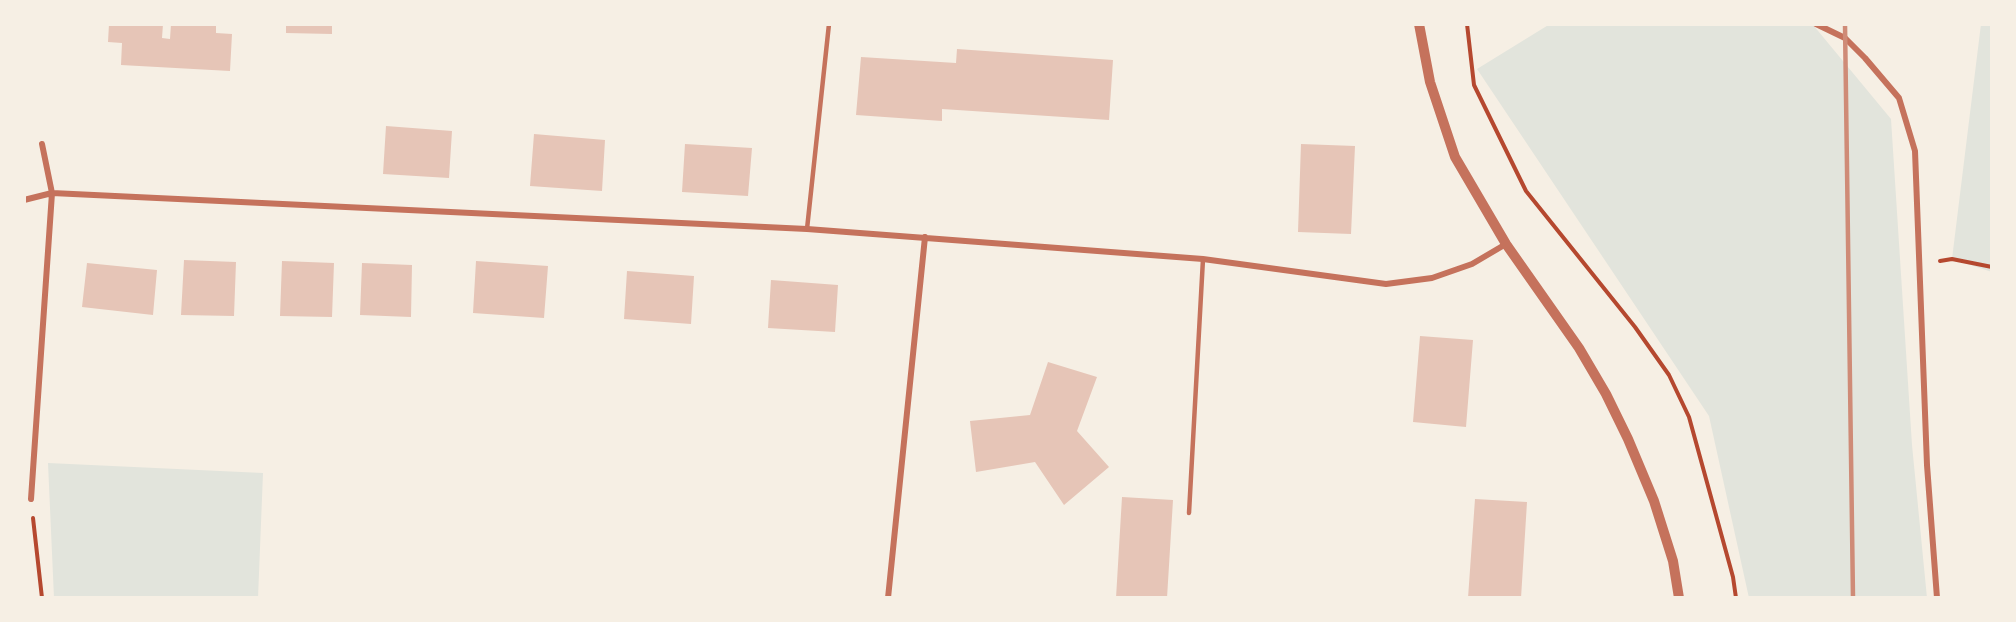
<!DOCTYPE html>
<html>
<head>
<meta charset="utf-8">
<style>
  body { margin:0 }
  #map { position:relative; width:2016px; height:622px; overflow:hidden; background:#f6efe4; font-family:"Fira Sans",sans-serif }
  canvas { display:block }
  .frame { position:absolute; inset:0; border:26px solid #f6efe4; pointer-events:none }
</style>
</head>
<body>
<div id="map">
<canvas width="2016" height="622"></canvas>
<div class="frame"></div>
</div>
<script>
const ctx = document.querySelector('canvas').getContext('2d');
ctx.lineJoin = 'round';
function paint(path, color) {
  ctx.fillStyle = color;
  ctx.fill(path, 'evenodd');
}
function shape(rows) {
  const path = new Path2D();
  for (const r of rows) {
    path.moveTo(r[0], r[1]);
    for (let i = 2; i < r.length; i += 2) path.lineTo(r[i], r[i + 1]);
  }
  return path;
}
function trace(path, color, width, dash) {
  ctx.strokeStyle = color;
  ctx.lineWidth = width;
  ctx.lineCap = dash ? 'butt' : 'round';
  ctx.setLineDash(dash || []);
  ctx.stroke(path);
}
paint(shape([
  [1550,24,1800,24,1814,26,1891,119,1912,445,1927,598,1749,598,1709,416,1477,69],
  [1981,24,1992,24,1992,272,1952,259],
  [48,463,263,473,258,598,54,598]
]), '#e2e4dc');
paint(shape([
  [109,24,163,24,162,38,170,39,171,24,216,24,216,33,232,34,230,71,121,65,122,43,108,42],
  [286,24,332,24,332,34,286,33],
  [957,49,1113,60,1109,120,942,109,942,121,856,115,861,57,956,63],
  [386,126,452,131,449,178,383,174],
  [534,134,605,140,602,191,530,186],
  [685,144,752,148,748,196,682,192],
  [1301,144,1355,146,1351,234,1298,232],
  [184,260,236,262,234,316,181,315],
  [282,261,334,263,332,317,280,316],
  [476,261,548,266,544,318,473,313],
  [87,263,157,270,153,315,82,307],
  [362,263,412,265,411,317,360,315],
  [627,271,694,276,691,324,624,319],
  [771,280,838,285,835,332,768,328],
  [1420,336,1473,340,1466,427,1413,422],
  [1048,362,1097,377,1077,431,1109,467,1064,505,1035,462,976,472,970,421,1030,415],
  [1122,497,1173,500,1167,598,1116,598],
  [1475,499,1527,502,1521,598,1468,598]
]), '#e6c5b7');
trace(shape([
  [1467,24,1474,85,1526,191,1635,327,1669,375,1689,417,1733,577,1736,598],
  [1940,261,1952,259,1992,267],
  [33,518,42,598]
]), '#b5482f', 4);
trace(shape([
  [807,229,829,24],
  [1189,513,1203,259]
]), '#c5725c', 4.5);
trace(shape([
  [1816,24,1845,38,1865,58,1899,98,1915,151,1927,465,1937,598],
  [24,200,52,193,807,229,1203,259,1386,284,1432,278,1472,264,1506,244],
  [31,499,52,193,42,144],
  [888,598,925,237]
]), '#c5725c', 6);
trace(shape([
  [1419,24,1430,82,1455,157,1506,244,1579,348,1606,394,1628,439,1654,501,1673,561,1679,598]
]), '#c5725c', 10);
trace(shape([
  [1845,24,1853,598]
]), '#cf8b77', 4.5);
</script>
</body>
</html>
